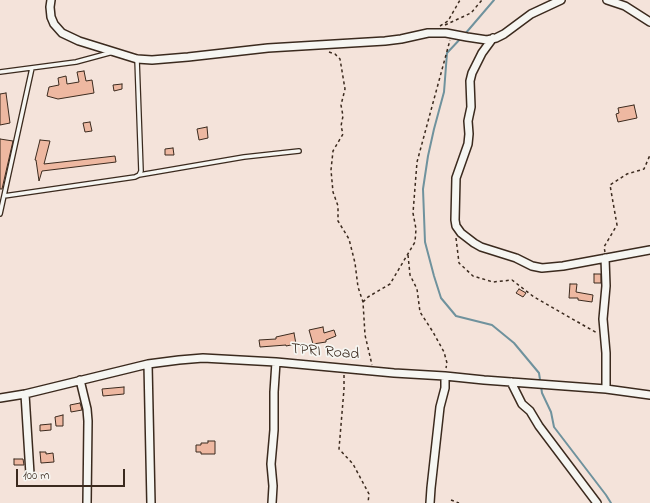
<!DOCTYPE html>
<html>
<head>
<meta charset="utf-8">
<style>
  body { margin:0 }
  #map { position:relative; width:650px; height:503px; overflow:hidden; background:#f4e3da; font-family:"Indie Flower",sans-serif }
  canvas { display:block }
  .scale { position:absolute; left:16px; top:469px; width:109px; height:18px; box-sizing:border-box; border:2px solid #3b2a1e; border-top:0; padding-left:5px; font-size:12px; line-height:14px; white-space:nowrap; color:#3b2a1e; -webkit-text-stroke:3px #f6f6f2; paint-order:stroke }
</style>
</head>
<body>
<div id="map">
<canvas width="650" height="503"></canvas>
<div class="scale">100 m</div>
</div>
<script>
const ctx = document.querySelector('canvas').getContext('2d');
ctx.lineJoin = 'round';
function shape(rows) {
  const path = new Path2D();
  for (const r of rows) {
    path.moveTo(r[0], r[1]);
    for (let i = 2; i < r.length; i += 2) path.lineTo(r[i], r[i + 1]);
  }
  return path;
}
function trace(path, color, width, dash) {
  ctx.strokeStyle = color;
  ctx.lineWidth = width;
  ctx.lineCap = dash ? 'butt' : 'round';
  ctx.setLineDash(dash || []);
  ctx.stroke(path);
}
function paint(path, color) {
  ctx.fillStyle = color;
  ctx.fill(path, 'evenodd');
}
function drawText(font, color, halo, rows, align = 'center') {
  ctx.font = font + ' "Indie Flower",sans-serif';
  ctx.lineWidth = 3.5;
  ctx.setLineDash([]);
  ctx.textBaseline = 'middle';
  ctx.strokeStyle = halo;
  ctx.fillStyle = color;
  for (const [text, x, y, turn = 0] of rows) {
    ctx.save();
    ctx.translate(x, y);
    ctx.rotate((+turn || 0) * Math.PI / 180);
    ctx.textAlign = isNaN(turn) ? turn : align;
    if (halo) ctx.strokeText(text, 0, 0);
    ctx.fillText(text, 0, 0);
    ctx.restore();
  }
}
trace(shape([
  [465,34,494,0],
  [462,37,447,53,444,92,434,129,428,156,423,189,425,242,434,276,441,298,456,316,492,325,514,343,539,373,542,393,551,412,554,427,606,495,611,503]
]), '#6f929d', 2);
const building = shape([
  [84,71,86,81,92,80,94,93,58,99,47,96,49,87,59,85,58,78,66,76,67,84,79,82,77,72,84,71],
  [122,84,122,89,114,91,113,85,122,84],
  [6,93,10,123,0,125,0,94,6,93],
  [634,105,637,118,618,122,616,114,619,113,618,108,634,105],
  [90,122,92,131,85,132,83,123,90,122],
  [207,127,208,138,199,140,197,129,207,127],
  [0,139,13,141,2,189,0,189,0,139],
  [40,140,50,141,44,164,115,156,116,162,42,171,39,181,36,160,35,160,40,140],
  [173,148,174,155,165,155,165,149,173,148],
  [594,274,601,274,601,283,594,283,594,274],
  [570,284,577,284,576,292,593,295,592,302,578,300,578,298,569,298,570,284],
  [519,289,526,293,523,297,516,293,519,289],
  [323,327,324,333,334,330,336,336,326,340,326,342,313,344,309,330,323,327],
  [294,333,296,344,286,346,286,345,260,347,259,340,276,339,276,337,294,333],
  [124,387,124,394,103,396,102,389,124,387],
  [80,403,82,410,71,412,70,405,80,403],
  [63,415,63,426,56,426,55,417,63,415],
  [51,424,51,430,40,431,40,425,51,424],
  [208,441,215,441,215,454,201,454,201,452,196,452,196,445,201,445,201,443,208,443,208,441],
  [40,452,46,452,46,454,53,453,54,462,41,463,40,452],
  [14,459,23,459,24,465,14,465,14,459]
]);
paint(building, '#eeb8a1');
trace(building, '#3b2a1e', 1);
const service = shape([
  [0,72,76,62,113,52],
  [139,175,244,157,299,151],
  [4,196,135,177,139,175,141,171,137,59],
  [0,214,32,68]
]);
const minor = shape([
  [51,0,50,7,51,17,54,24,62,33,79,41,137,59,152,60,188,57,268,48,385,41,401,39,428,33,446,33,467,37,487,40,496,38,504,34,531,14,561,0],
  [607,0,625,6,650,22],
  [493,38,482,53,472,73,470,81,471,107,468,121,469,134,468,144,456,178,455,220,456,226,461,233,474,243,481,247,516,258,532,266,542,268,563,266,650,250],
  [605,258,606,286,603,319,606,353,606,389],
  [148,364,151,503],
  [80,380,87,409,88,421,87,503],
  [511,382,522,404,530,411,539,426,597,503],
  [25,394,30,474],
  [0,398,25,394,148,364,179,360,203,358,276,362,394,373,445,376,484,380,606,389,650,395],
  [272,503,273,486,271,464,274,430,274,392,276,362],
  [430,503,431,488,440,407,445,388,445,376]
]);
trace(service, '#3b2a1e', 6);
trace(minor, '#3b2a1e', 10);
trace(shape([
  [445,25,471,13,482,0],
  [440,26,448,21,460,0],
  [329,52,335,54,340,59,345,89,341,105,343,116,341,126,343,134,333,151,331,170,333,192,338,206,338,221,349,239,355,263,358,287,363,302,365,335,372,365],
  [456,238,459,263,473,276,493,282,512,280,534,297,597,333],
  [605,252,604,247,617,225,610,185,627,174,644,169,650,155],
  [408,255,410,275,417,289,420,312,433,332,444,352,447,363,446,368],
  [363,302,368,297,390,284,415,242,416,229,413,213,417,162,450,40],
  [344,375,344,389,339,449,353,464,369,494,368,503],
  [451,500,459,503]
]), '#3b2a1e', 1.5, [3, 3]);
trace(service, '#f6f6f2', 3.5);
trace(minor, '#f6f6f2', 7);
drawText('16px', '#3b2a1e', '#f6f6f2', [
  ["TPRI Road",325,353,5]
]);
</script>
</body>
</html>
